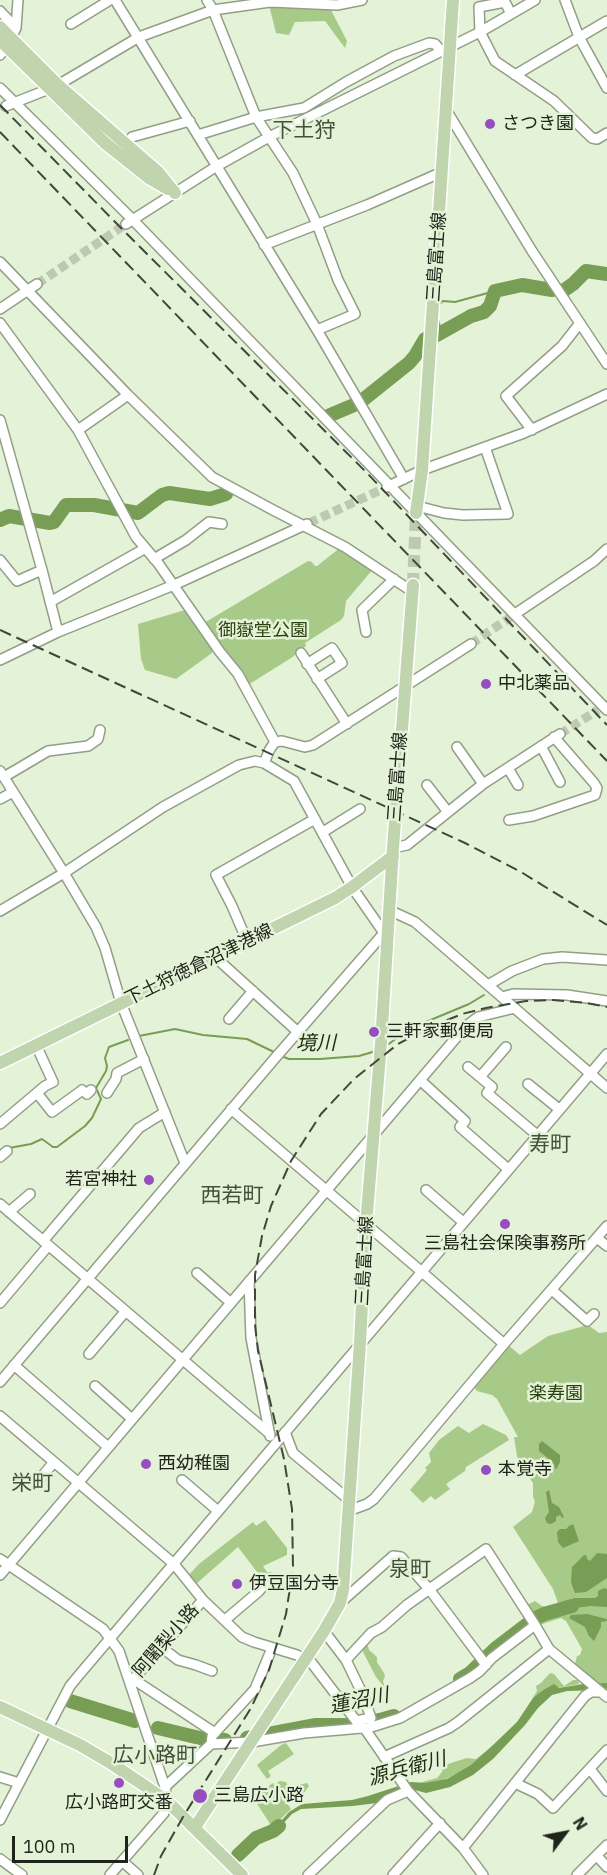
<!DOCTYPE html>
<html>
<head>
<meta charset="utf-8">
<style>
  body { margin:0 }
  #map { position:relative; width:607px; height:1875px; overflow:hidden; background:#e4f2d8; font-family:"IBM Plex Sans",sans-serif }
  canvas { display:block }
  .north { position:absolute; left:535px; top:1803px; width:60px; height:60px; -webkit-text-stroke:4px #e4f2d8; paint-order:stroke; rotate:58deg; font-size:16px; font-weight:700; line-height:24px; text-align:center; color:#20251c }
  .north::after { content:''; display:block; margin:auto; width:21px; height:27px; background:#20251c; clip-path:polygon(50% 0,100% 100%,50% 72%,0 100%) }
  .scale { position:absolute; left:12px; top:1836px; width:116px; height:27px; box-sizing:border-box; border:3px solid #20251c; border-top:0; padding-left:8px; font-size:18px; line-height:21px; white-space:nowrap; color:#20251c; -webkit-text-stroke:4px #e4f2d8; paint-order:stroke }
</style>
</head>
<body>
<div id="map">
<canvas width="607" height="1875"></canvas>
<div class="north">N</div>
<div class="scale">100 m</div>
</div>
<script>
const ctx = document.querySelector('canvas').getContext('2d');
ctx.lineJoin = 'round';
function paint(path, color) {
  ctx.fillStyle = color;
  ctx.fill(path, 'evenodd');
}
function shape(rows) {
  const path = new Path2D();
  for (const r of rows) {
    path.moveTo(r[0], r[1]);
    for (let i = 2; i < r.length; i += 2) path.lineTo(r[i], r[i + 1]);
  }
  return path;
}
function trace(path, color, width, dash) {
  ctx.strokeStyle = color;
  ctx.lineWidth = width;
  ctx.lineCap = dash ? 'butt' : 'round';
  ctx.setLineDash(dash || []);
  ctx.stroke(path);
}
function drawText(font, color, halo, rows, align = 'center') {
  ctx.font = font + ' "IBM Plex Sans","Noto Sans JP",sans-serif';
  ctx.lineWidth = 5;
  ctx.setLineDash([]);
  ctx.textBaseline = 'middle';
  ctx.strokeStyle = halo;
  ctx.fillStyle = color;
  for (const [text, x, y, turn = 0] of rows) {
    ctx.save();
    ctx.translate(x, y);
    ctx.rotate((+turn || 0) * Math.PI / 180);
    ctx.textAlign = isNaN(turn) ? turn : align;
    if (halo) ctx.strokeText(text, 0, 0);
    ctx.fillText(text, 0, 0);
    ctx.restore();
  }
}
paint(shape([
  [269,5,331,10,347,41,345,48,325,21,295,22,289,35,276,33],
  [341,547,373,569,346,601,344,616,341,620,305,643,306,646,291,658,248,685,204,623,308,561,312,562,315,566,317,566],
  [185,610,187,611,212,650,212,653,176,679,145,670,141,659,138,624],
  [588,1325,599,1333,607,1332,607,1692,577,1669,575,1664,577,1656,580,1655,582,1649,566,1621,561,1618,539,1625,527,1605,535,1601,542,1606,549,1608,558,1603,553,1589,513,1527,532,1512,535,1502,533,1496,533,1483,522,1467,517,1456,514,1437,518,1437,497,1399,492,1395,477,1391,474,1387,509,1346,520,1355,548,1336],
  [483,1424,506,1435,509,1440,466,1467,465,1471,446,1484,450,1489,435,1500,431,1496,423,1503,410,1490,427,1470,425,1468,431,1462,429,1453,439,1440,458,1426,469,1433],
  [265,1520,287,1548,287,1555,263,1566,269,1575,264,1581,238,1547,196,1584,189,1575,199,1564,253,1522,256,1526],
  [367,1643,369,1650,377,1657,377,1662,384,1673,385,1676,383,1681,385,1688,376,1677,363,1652,363,1646],
  [550,1673,554,1674,564,1686,573,1680,578,1680,579,1684,541,1691,532,1699,537,1691,536,1686,541,1683],
  [286,1743,294,1754,268,1771,271,1776,267,1779,257,1765,281,1745],
  [493,1746,475,1765,435,1784,419,1783,437,1778,442,1772,443,1764,448,1764,467,1758,476,1759],
  [280,1781,286,1782,289,1787,307,1783,309,1786,300,1798,295,1791,283,1793,277,1783],
  [273,1783,291,1809,272,1827,254,1799,257,1794]
]), '#a7ca88');
paint(shape([
  [542,1441,560,1455,560,1462,556,1470,553,1462,539,1451,539,1444],
  [549,1490,552,1503,559,1507,564,1517,562,1518,560,1515,556,1517,556,1521,551,1524,547,1523,545,1518,549,1512,546,1492],
  [573,1524,579,1541,563,1548,558,1542,557,1532,560,1529,566,1529,569,1526],
  [597,1553,607,1554,607,1578,586,1592,575,1593,571,1582,572,1567,584,1555,586,1555,587,1559,590,1561],
  [604,1588,607,1589,607,1607,591,1606,567,1609,566,1603,574,1598,595,1598,598,1596,598,1591],
  [587,1614,607,1619,607,1621,601,1622,601,1627,594,1641,589,1636,585,1627,569,1618,571,1615],
  [607,1683,607,1688,603,1690,567,1691,552,1695,538,1708,525,1725,493,1759,473,1775,450,1787,426,1793,415,1790,399,1792,377,1803,353,1806,301,1809,292,1814,276,1831,264,1835,264,1833,275,1828,289,1812,302,1804,352,1800,368,1796,411,1782,425,1783,447,1779,471,1765,493,1745,517,1722,533,1698,540,1692,554,1684,559,1688,583,1684]
]), '#789d55');
trace(shape([
  [438,305,443,301,455,302,495,291],
  [437,317,442,333],
  [139,1036,175,1029,203,1035,247,1039,276,1053],
  [386,1046,409,1029,469,1004,484,995],
  [281,1056,289,1059,320,1059,359,1056,376,1051],
  [9,1148,31,1144,42,1139,53,1147,57,1147,85,1126,92,1118,101,1099,96,1088,106,1071,107,1066,105,1058,109,1047,128,1040]
]), '#789d55', 2);
trace(shape([
  [563,291,573,284,586,271,607,274],
  [437,335,471,316,484,312,490,306,495,291,522,285,552,290],
  [364,399,409,363,415,356,425,339],
  [328,416,354,405],
  [0,520,9,516,50,523,54,522,66,505,94,505,138,513,162,495,169,493,210,499,226,494],
  [460,1679,470,1673,496,1648,534,1619,544,1614,572,1606],
  [70,1701,135,1721],
  [158,1728,204,1739,225,1740],
  [247,1738,316,1725,351,1725,380,1720,394,1716],
  [238,1855,256,1838,273,1831,279,1826]
]), '#789d55', 14);
trace(shape([
  [37,284,126,224],
  [309,523,387,487],
  [471,644,515,614],
  [560,734,598,710]
]), '#bdc9b2', 9, [9, 4.5]);
trace(shape([
  [413,585,416,513]
]), '#bdc9b2', 12, [12, 6]);
const minor = shape([
  [115,0,317,330,404,479],
  [207,0,213,10,256,117,293,173,317,224,338,280,355,314,317,330],
  [565,0,579,37,607,88],
  [0,11,16,28],
  [511,14,505,2,479,7,480,32,495,61,554,101,592,138,597,139,607,133],
  [71,24,110,0],
  [11,38,16,28,18,0],
  [0,55,6,47],
  [515,75,607,21],
  [58,85,139,37,213,10,270,2,337,5,362,0],
  [0,88,133,220,607,710],
  [6,106,49,89],
  [445,108,532,251,607,364],
  [198,135,256,117,304,108,346,82,394,56,429,43,435,44,441,51],
  [132,137,190,121],
  [126,224,217,166,269,137,480,32,535,0],
  [264,245,367,205,442,172],
  [0,262,128,395,212,477,273,510,345,547,413,592],
  [0,309,37,284],
  [0,323,78,430,136,537,158,563,220,652,238,674,275,742,282,741,305,747,313,745,471,644],
  [0,420,42,570,58,632],
  [78,430,128,395],
  [532,430,506,396,562,346,580,323],
  [387,487,422,470,524,433,607,394],
  [417,506,444,513,463,515,508,514,485,447],
  [154,559,186,540,209,522,222,524],
  [0,560,17,581,42,570],
  [50,602,144,549],
  [515,614,594,561,607,549],
  [366,632,362,610,394,579],
  [301,653,347,724],
  [0,660,58,632,174,585,307,524],
  [307,664,332,648,342,663,317,679],
  [541,746,560,782],
  [457,747,483,784],
  [264,763,270,749,275,742],
  [508,768,518,785],
  [0,771,64,873,96,927,105,948,121,1003,185,1163],
  [4,777,48,751,88,746,98,739,100,730],
  [427,785,448,812],
  [0,799,13,792],
  [509,820,533,816,595,795,597,788,594,783,554,737],
  [323,832,360,809],
  [393,848,407,845,483,784,560,734],
  [389,910,415,922,607,1088],
  [0,911,64,873,163,807,239,765,255,761,264,763,294,781,352,887,384,933],
  [247,941,232,906,216,875,315,819],
  [215,957,298,1032],
  [488,985,512,971,543,959,562,957,607,960],
  [502,997,513,994,567,995,607,1001],
  [229,1019,253,991],
  [468,1067,492,1087,487,1093,537,1135],
  [480,1077,506,1047],
  [420,1080,465,1121,460,1127,508,1169],
  [528,1084,559,1109],
  [37,1093,52,1112,81,1091,82,1090,87,1094,91,1090],
  [107,1093,116,1079,117,1073,144,1059],
  [231,1109,422,1272,504,1344],
  [0,1124,45,1086,53,1082,36,1045],
  [0,1157,7,1151],
  [426,1190,463,1222],
  [0,1204,270,1434],
  [9,1212,30,1194],
  [597,1238,607,1246],
  [43,1241,139,1128,165,1112],
  [197,1273,231,1303],
  [249,1281,251,1338,270,1436],
  [552,1290,587,1321,594,1314],
  [0,1303,48,1246],
  [89,1354,125,1312],
  [14,1365,108,1447],
  [0,1382,276,1057,384,933,388,932],
  [95,1386,132,1419],
  [0,1416,174,1564,203,1600,242,1637,254,1642,297,1655,311,1662,360,1726,365,1729,408,1791,463,1848,483,1875],
  [285,1432,293,1453,348,1499],
  [39,1480,54,1462],
  [182,1480,218,1511],
  [348,1511,367,1504,374,1499,504,1344,607,1226],
  [0,1559,103,1629,119,1651,165,1787,167,1801,164,1813,110,1875],
  [0,1575,466,1026,478,1017,515,1008],
  [340,1603,393,1556,401,1557,429,1589,486,1665],
  [225,1620,258,1592,270,1578],
  [324,1631,346,1660,363,1695,371,1718,356,1721],
  [161,1647,178,1660,196,1665,212,1671],
  [346,1660,371,1633,382,1627,407,1605,486,1549,535,1625],
  [133,1679,215,1733],
  [130,1683,203,1600],
  [365,1729,400,1718,470,1678,480,1671,492,1658,535,1625,549,1649,555,1654,607,1697],
  [211,1744,252,1742,304,1733,362,1728],
  [384,1757,449,1728,458,1722,549,1649],
  [590,1769,607,1791],
  [0,1777,19,1783],
  [515,1783,538,1794,553,1808,607,1750],
  [165,1787,211,1744,212,1736,255,1689,272,1648],
  [0,1820,70,1686,79,1675,607,1054],
  [463,1848,585,1696,591,1692,601,1692],
  [597,1856,607,1867],
  [0,1859,22,1875],
  [122,1861,138,1875],
  [308,1875,387,1800,408,1791],
  [393,1875,440,1823],
  [577,1875,607,1845]
]);
const major = shape([
  [0,27,58,85,158,172,175,193],
  [0,40,105,143,149,178,168,189],
  [416,513,422,470,453,0],
  [0,1063,335,898,352,887,393,856],
  [0,1707,80,1745,109,1762,145,1786,167,1801,242,1875],
  [195,1827,324,1631,340,1603,343,1590,360,1343,366,1225,381,1043,393,848,413,585]
]);
trace(minor, '#929f87', 12);
trace(major, '#fff', 15);
trace(minor, '#fff', 9);
trace(major, '#c0d5ad', 12);
trace(shape([
  [0,105,123,230,366,472,607,725],
  [0,132,607,761],
  [0,630,465,843,521,872,607,925],
  [154,1875,161,1856,183,1817,251,1708,269,1670,286,1614,293,1568,292,1509,284,1459,258,1351,255,1325,255,1275,262,1236,271,1206,291,1161,321,1114,354,1079,398,1044,428,1028,462,1014,486,1008,526,1001,553,1000,587,1003,607,1007]
]), '#41473b', 2, [12, 6]);
for (const [x, y, r, color] of [
  [490,124,6,"#954dc0"],
  [486,684,6,"#954dc0"],
  [374,1032,6,"#954dc0"],
  [149,1180,6,"#954dc0"],
  [505,1224,6,"#954dc0"],
  [146,1464,6,"#954dc0"],
  [486,1470,6,"#954dc0"],
  [237,1584,6,"#954dc0"],
  [119,1783,6,"#954dc0"],
  [200,1796,8,"#954dc0"]
]) {
  const dot = new Path2D();
  dot.arc(x, y, r, 0, 2 * Math.PI);
  ctx.fillStyle = color;
  ctx.fill(dot);
  trace(dot, '#e4f2d8', 2);
}
drawText('18px', '#20251c', '#e4f2d8', [
  ["さつき園",502,124],
  ["中北薬品",498,684],
  ["三軒家郵便局",386,1032],
  ["若宮神社",137,1180,"right"],
  ["三島社会保険事務所",505,1244,"center"],
  ["西幼稚園",158,1464],
  ["本覚寺",498,1470],
  ["伊豆国分寺",249,1584],
  ["三島広小路",214,1796],
  ["広小路町交番",119,1803,"center"]
], 'left');
drawText('18px', '#20251c', '#e4f2d8', [
  ["三島富士線",437,257,-86],
  ["三島富士線",398,777,-86],
  ["下土狩徳倉沼津港線",199,965,-26],
  ["三島富士線",365,1261,-87],
  ["阿闍梨小路",166,1641,-49]
]);
drawText('18px', '#2a420d', '#e4f2d8', [
  ["御嶽堂公園",263,631],
  ["楽寿園",556,1394]
]);
drawText('italic 20px', '#202f10', '#e4f2d8', [
  ["境川",316,1044,-1],
  ["蓮沼川",359,1701,-11],
  ["源兵衛川",407,1769,-15]
]);
drawText('21px', '#45503b', '#e4f2d8', [
  ["下土狩",304,131],
  ["寿町",550,1145],
  ["西若町",232,1196],
  ["栄町",32,1484],
  ["泉町",410,1570],
  ["広小路町",155,1756]
]);
</script>
</body>
</html>
